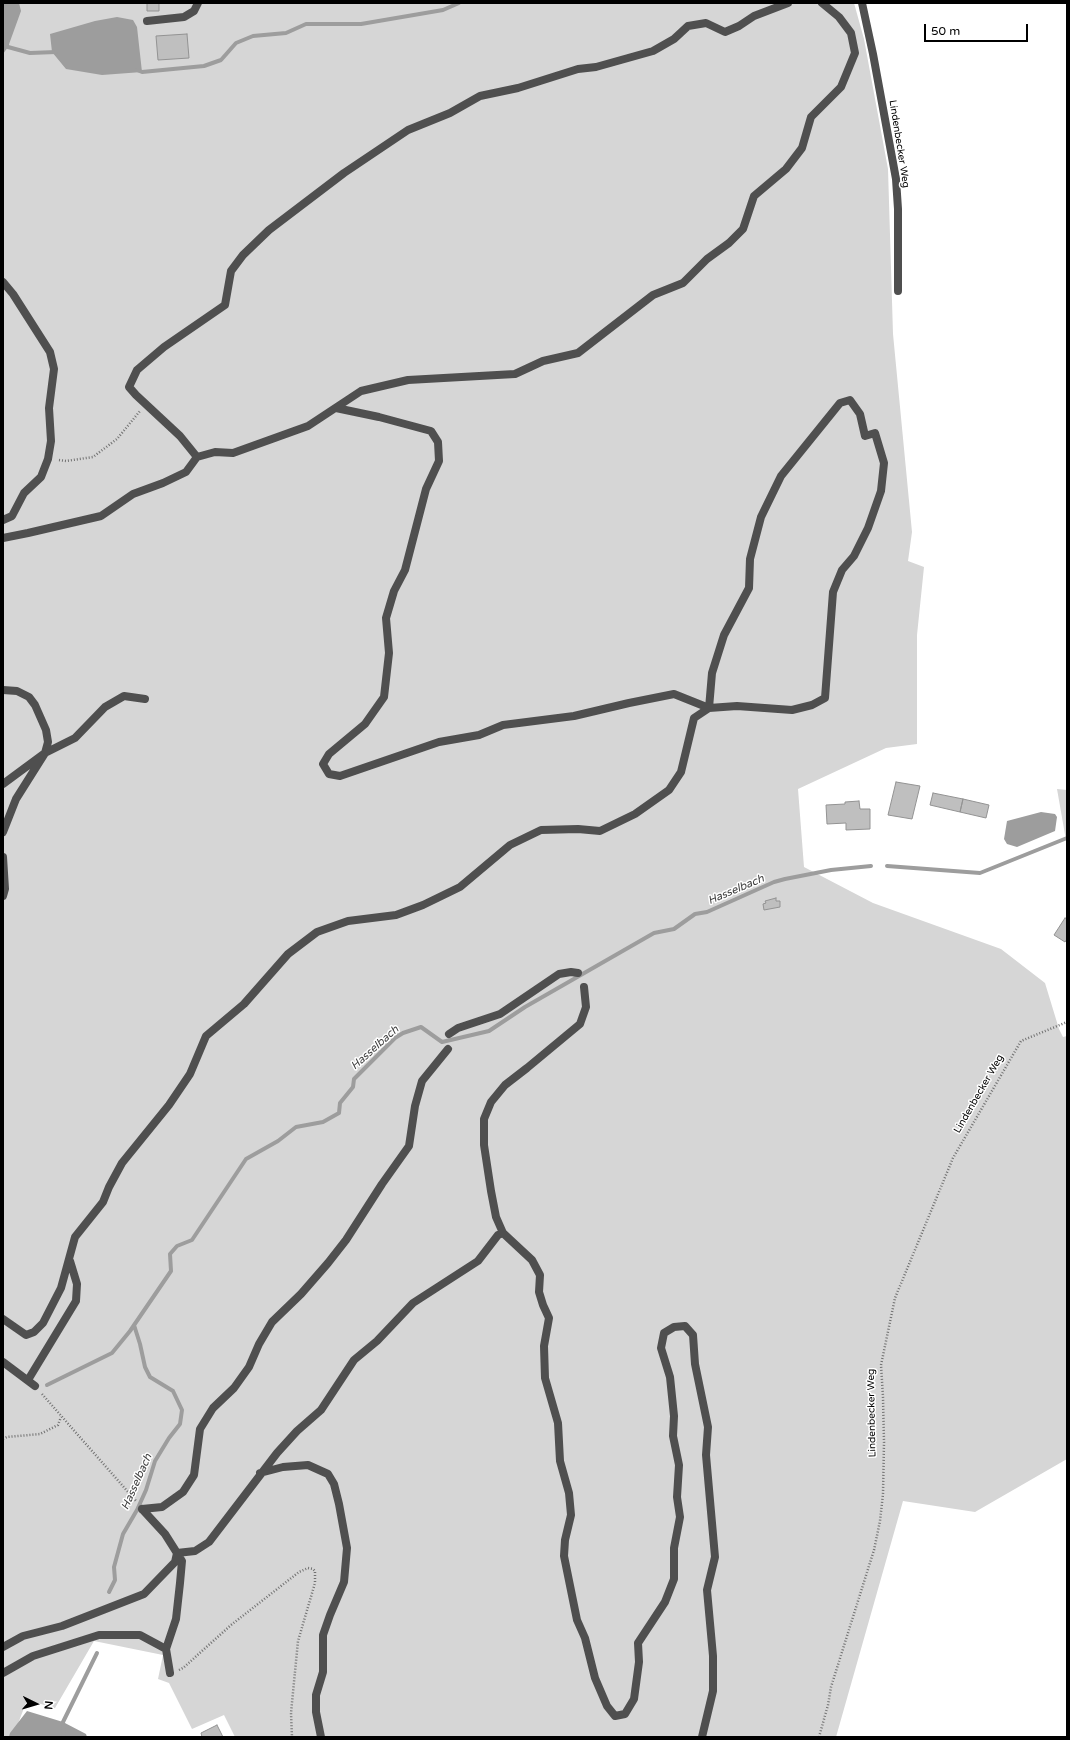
<!DOCTYPE html>
<html>
<head>
<meta charset="utf-8">
<style>
  body { margin:0 }
  #map { position:relative; width:1070px; height:1740px; overflow:hidden; background:#fff; font-family:"Varela Round",sans-serif }
  canvas { display:block }
  .frame { position:absolute; inset:0; border:4px solid #000; pointer-events:none }
  .north { position:absolute; left:16px; top:1684px; width:40px; height:40px; -webkit-text-stroke:3px #fff; paint-order:stroke; rotate:95deg; font-size:11px; font-weight:700; line-height:16px; text-align:center; color:#000 }
  .north::after { content:''; display:block; margin:auto; width:14px; height:18px; background:#000; clip-path:polygon(50% 0,100% 100%,50% 72%,0 100%) }
  .scale { position:absolute; left:924px; top:24px; width:104px; height:18px; box-sizing:border-box; border:2px solid #000; border-top:0; padding-left:5px; font-size:12px; line-height:14px; white-space:nowrap; color:#000; -webkit-text-stroke:3px #fff; paint-order:stroke }
</style>
</head>
<body>
<div id="map">
<canvas width="1070" height="1740"></canvas>
<div class="frame"></div>
<div class="north">N</div>
<div class="scale">50 m</div>
</div>
<script>
const ctx = document.querySelector('canvas').getContext('2d');
ctx.lineJoin = 'round';
function paint(path, color) {
  ctx.fillStyle = color;
  ctx.fill(path, 'evenodd');
}
function shape(rows) {
  const path = new Path2D();
  for (const r of rows) {
    path.moveTo(r[0], r[1]);
    for (let i = 2; i < r.length; i += 2) path.lineTo(r[i], r[i + 1]);
  }
  return path;
}
function trace(path, color, width, dash) {
  ctx.strokeStyle = color;
  ctx.lineWidth = width;
  ctx.lineCap = dash ? 'butt' : 'round';
  ctx.setLineDash(dash || []);
  ctx.stroke(path);
}
function drawText(font, color, halo, rows, align = 'center') {
  ctx.font = font + ' "Varela Round",sans-serif';
  ctx.lineWidth = 3;
  ctx.setLineDash([]);
  ctx.textBaseline = 'middle';
  ctx.strokeStyle = halo;
  ctx.fillStyle = color;
  for (const [text, x, y, turn = 0] of rows) {
    ctx.save();
    ctx.translate(x, y);
    ctx.rotate((+turn || 0) * Math.PI / 180);
    ctx.textAlign = isNaN(turn) ? turn : align;
    if (halo) ctx.strokeText(text, 0, 0);
    ctx.fillText(text, 0, 0);
    ctx.restore();
  }
}
paint(shape([
  [3,3,854,3,864,39,888,169,893,334,912,532,908,561,924,567,917,635,917,744,886,748,798,789,804,867,873,903,1001,949,1045,983,1059,1029,1063,1037,1067,1036,1067,1459,975,1512,903,1501,836,1737,235,1737,224,1715,192,1729,169,1683,158,1679,163,1655,94,1641,55,1708,27,1700,13,1737,3,1737],
  [1057,789,1067,790,1067,846]
]), '#d6d6d6');
paint(shape([
  [3,3,19,3,21,11,8,47,3,54],
  [117,17,133,20,137,27,142,72,102,75,66,69,52,52,50,34,95,21],
  [1041,812,1055,814,1057,817,1055,831,1017,847,1007,844,1004,839,1007,821],
  [27,1711,63,1722,86,1734,87,1737,9,1737,10,1733]
]), '#9d9d9d');
trace(shape([
  [3,40,8,47,30,53,56,52],
  [137,70,142,72,204,66,221,60,236,43,253,36,286,33,306,24,361,24,443,10,459,3],
  [887,866,980,873,1067,838],
  [47,1385,112,1353,130,1331,171,1271,170,1254,177,1246,192,1240,246,1159,278,1141,296,1127,323,1122,339,1113,340,1103,353,1087,354,1079,395,1038,403,1033,421,1027,442,1042,489,1031,525,1007,654,933,674,929,695,914,707,912,774,882,785,879,831,870,871,866],
  [109,1592,115,1580,114,1567,123,1534,137,1510,146,1490,155,1461,169,1438,180,1424,182,1410,173,1391,150,1377,145,1367,140,1344,134,1325],
  [64,1737,63,1722,97,1653]
]), '#9d9d9d', 4);
const building = shape([
  [147,3,159,3,159,11,147,11,147,3],
  [187,34,189,58,158,60,156,36,187,34],
  [896,782,920,786,912,819,888,815,896,782],
  [933,793,963,799,960,812,930,805,933,793],
  [963,799,989,805,986,818,960,812,963,799],
  [859,801,860,809,870,809,870,829,846,830,846,823,827,824,826,805,845,804,845,802,859,801],
  [776,898,776,901,780,901,780,907,764,910,763,904,766,903,765,901,776,898],
  [1065,918,1067,919,1067,939,1065,942,1054,935,1065,918],
  [217,1725,223,1737,202,1737,201,1733,217,1725]
]);
paint(building, '#bfbfbf');
trace(building, '#939393', 1);
trace(shape([
  [59,460,66,461,93,457,117,439,140,411],
  [42,1394,136,1501],
  [3,1439,7,1437,40,1434,58,1425,61,1417],
  [179,1670,183,1668,231,1625,299,1572,308,1568,313,1569,315,1571,315,1583,298,1641,291,1713,292,1737],
  [819,1737,828,1705,831,1687,874,1550,880,1521,883,1494,884,1442,883,1397,881,1365,895,1298,953,1158,1021,1041,1067,1022]
]), '#717171', 2.5, [1, 2]);
trace(shape([
  [788,3,754,16,739,26,725,32,706,23,688,26,674,39,653,51,596,67,578,69,518,88,480,96,450,113,408,130,344,173,269,230,243,255,231,271,225,305,164,347,137,370,129,387,136,395,180,436,197,457,215,452,233,453,308,426,361,391,408,380,515,374,543,361,578,353,653,295,683,283,707,259,729,243,743,229,754,196,786,169,802,148,811,117,841,87,855,53,851,33,839,17,822,3],
  [147,21,184,17,194,11,198,3],
  [3,282,13,294,50,352,54,369,49,408,51,441,48,459,41,477,24,493,12,516,3,520],
  [336,408,379,417,431,431,438,442,439,461,426,489,405,570,394,591,386,618,389,653,384,697,365,724,329,754,323,764,329,774,340,776,439,742,479,735,503,725,574,716,629,703,674,694,709,708,737,706,792,710,812,705,825,698,833,592,842,570,854,556,868,528,881,491,884,463,875,433,865,436,860,414,850,400,840,403,781,476,761,517,750,559,749,588,724,635,712,673,709,708],
  [3,538,28,533,101,516,133,494,163,483,186,472,197,457],
  [3,690,17,691,29,697,35,705,46,730,48,742,45,753,16,799,3,832],
  [3,784,45,753,75,738,105,707,124,696,145,699],
  [3,857,5,889,3,896],
  [449,1034,458,1028,500,1014,559,974,571,972,578,973],
  [503,1233,496,1217,491,1191,484,1145,484,1119,491,1102,505,1085,527,1068,580,1024,586,1007,584,987],
  [3,1319,26,1335,34,1332,43,1323,61,1288,75,1237,103,1202,109,1187,122,1163,169,1105,190,1074,206,1036,244,1004,288,954,317,932,348,921,396,915,423,905,460,887,510,845,541,830,578,829,600,831,635,814,669,790,681,772,694,718,709,708],
  [3,1362,35,1386],
  [28,1380,76,1301,77,1284,70,1261],
  [260,1473,283,1467,308,1465,328,1474,334,1484,339,1504,347,1548,344,1582,330,1615,323,1635,323,1672,316,1695,316,1712,321,1737],
  [142,1509,165,1534,177,1553,195,1551,209,1542,277,1453,297,1431,321,1410,354,1360,377,1341,413,1303,478,1261,498,1235,503,1233,532,1260,540,1275,539,1292,543,1305,549,1318,544,1346,545,1378,558,1423,560,1461,569,1493,571,1515,565,1540,564,1556,577,1620,585,1638,595,1678,607,1706,615,1716,625,1714,634,1699,639,1662,638,1643,665,1602,674,1579,674,1548,680,1517,677,1497,679,1465,673,1436,674,1416,670,1377,661,1348,664,1333,674,1327,685,1326,693,1335,695,1364,708,1427,706,1455,715,1557,707,1590,713,1656,713,1691,702,1737],
  [142,1509,162,1507,183,1492,194,1475,200,1429,213,1408,234,1388,249,1367,259,1344,272,1322,301,1294,328,1263,346,1240,382,1184,409,1146,415,1106,422,1081,448,1049],
  [3,1647,23,1636,62,1626,144,1594,175,1562,177,1553],
  [166,1649,176,1619,180,1583,182,1561,177,1553],
  [3,1673,33,1656,99,1635,140,1635,166,1649,170,1673]
]), '#4f4f4f', 8);
trace(shape([
  [862,3,873,54,896,179,898,209,898,291]
]), '#4f4f4f', 8);
drawText('10px', '#000', '#fff', [
  ["Lindenbecker Weg",899,144,81],
  ["Lindenbecker Weg",979,1094,-60],
  ["Lindenbecker Weg",872,1413,-91]
]);
drawText('italic 11px', '#3e3e3e', '#fff', [
  ["Hasselbach",736,890,-23],
  ["Hasselbach",375,1048,-42],
  ["Hasselbach",137,1482,-66]
]);
</script>
</body>
</html>
